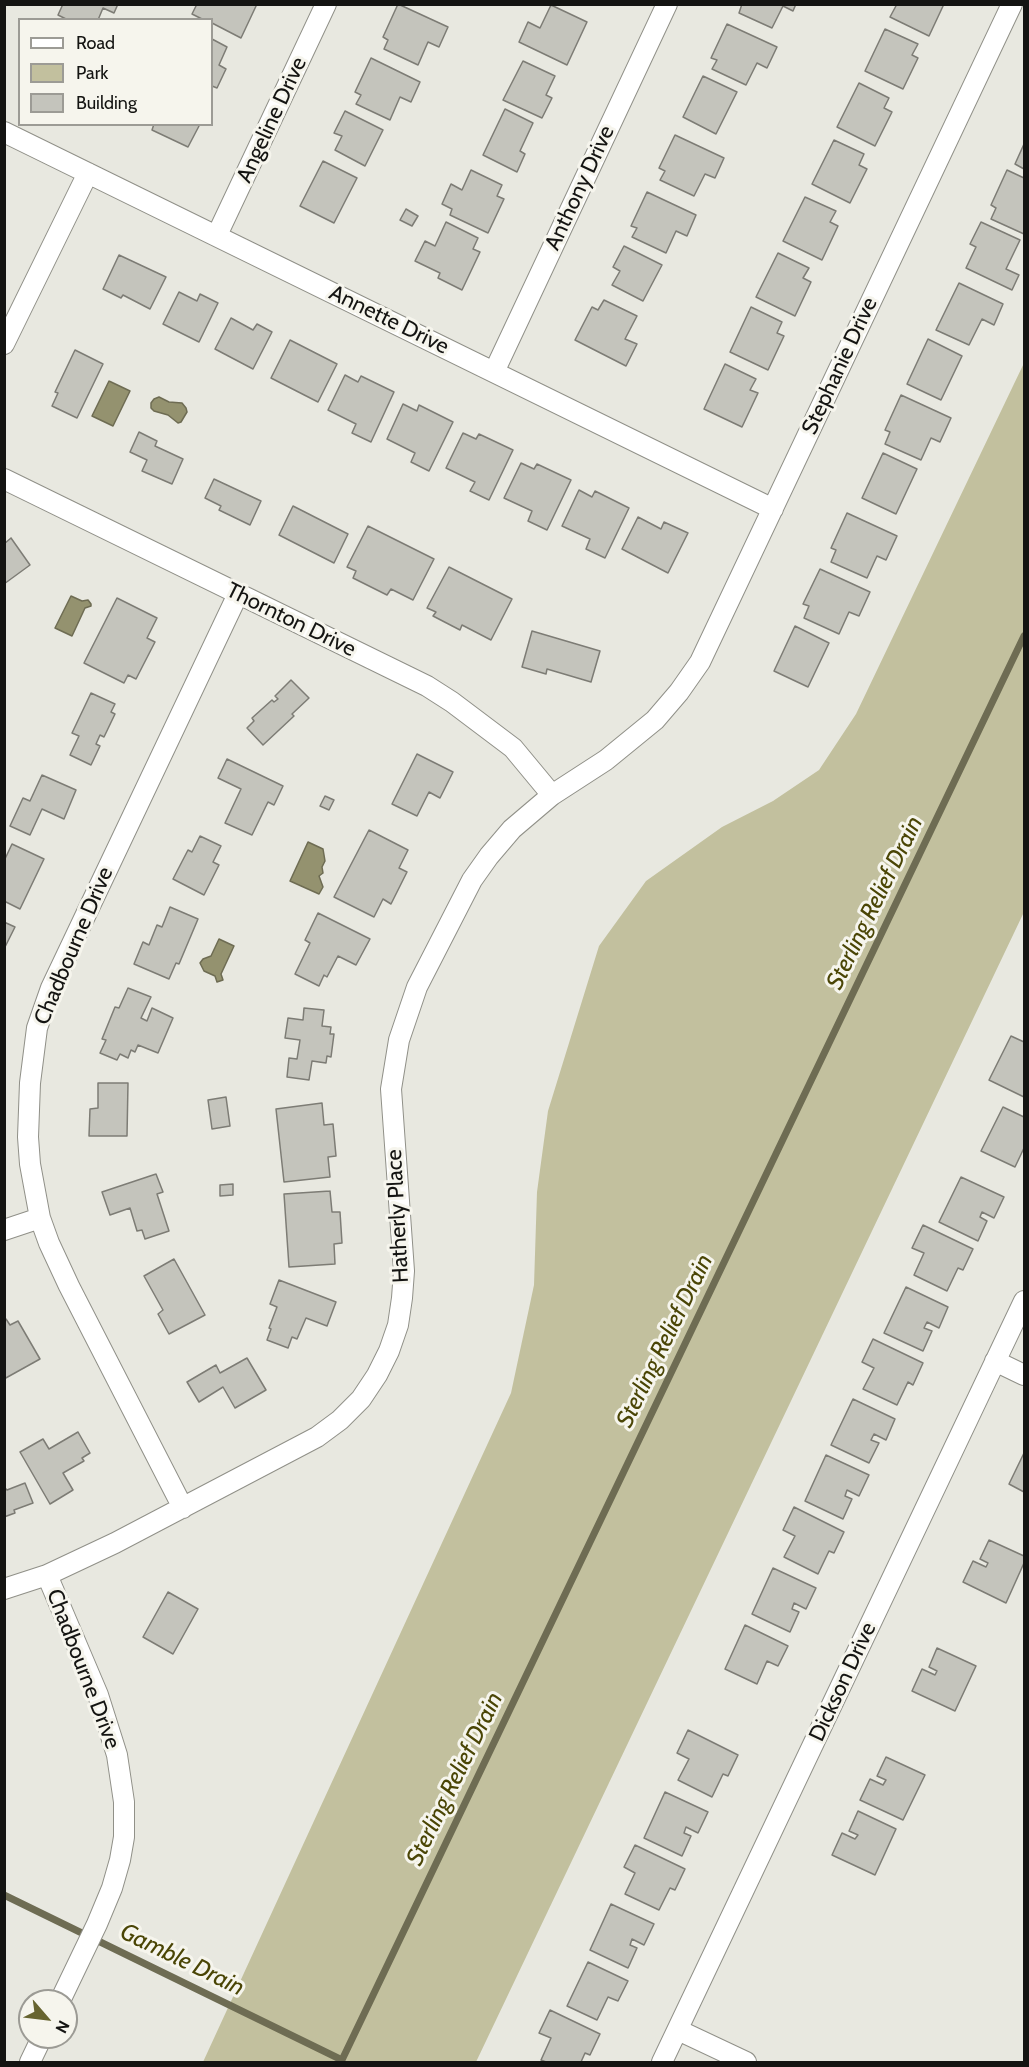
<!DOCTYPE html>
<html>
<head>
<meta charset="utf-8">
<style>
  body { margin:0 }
  #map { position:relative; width:1029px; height:2067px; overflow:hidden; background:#e8e8e0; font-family:Cabin,sans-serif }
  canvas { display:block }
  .frame { position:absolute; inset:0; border:6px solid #141412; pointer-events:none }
  .legend { position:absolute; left:18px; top:18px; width:195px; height:108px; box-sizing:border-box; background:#f6f5ed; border:2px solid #9c9b95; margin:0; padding:8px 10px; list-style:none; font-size:18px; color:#141412 }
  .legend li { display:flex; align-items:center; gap:12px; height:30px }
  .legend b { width:30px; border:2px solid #9c9b95 }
  .north { position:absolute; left:18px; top:1989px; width:60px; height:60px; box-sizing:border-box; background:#f6f5ed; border:2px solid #9c9b95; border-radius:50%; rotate:118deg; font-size:16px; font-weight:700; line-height:24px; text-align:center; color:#141412 }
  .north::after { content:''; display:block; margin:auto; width:21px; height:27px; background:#676430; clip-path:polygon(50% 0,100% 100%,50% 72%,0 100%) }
</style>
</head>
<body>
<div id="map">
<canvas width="1029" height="2067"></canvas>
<div class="frame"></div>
<ul class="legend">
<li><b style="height:8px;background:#fff"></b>Road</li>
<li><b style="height:16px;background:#c2c09e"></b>Park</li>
<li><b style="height:16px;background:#c4c4bc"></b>Building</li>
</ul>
<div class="north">N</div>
</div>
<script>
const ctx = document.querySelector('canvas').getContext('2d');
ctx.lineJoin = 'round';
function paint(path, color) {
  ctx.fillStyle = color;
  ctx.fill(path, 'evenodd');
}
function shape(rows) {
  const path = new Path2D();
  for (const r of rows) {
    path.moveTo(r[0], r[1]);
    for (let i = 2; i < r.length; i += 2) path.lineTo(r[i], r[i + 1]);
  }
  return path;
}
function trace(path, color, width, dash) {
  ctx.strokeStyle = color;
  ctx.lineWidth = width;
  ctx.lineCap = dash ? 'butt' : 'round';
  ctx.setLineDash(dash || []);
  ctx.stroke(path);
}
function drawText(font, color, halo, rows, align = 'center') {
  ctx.font = font + ' Cabin,sans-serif';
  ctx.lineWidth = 6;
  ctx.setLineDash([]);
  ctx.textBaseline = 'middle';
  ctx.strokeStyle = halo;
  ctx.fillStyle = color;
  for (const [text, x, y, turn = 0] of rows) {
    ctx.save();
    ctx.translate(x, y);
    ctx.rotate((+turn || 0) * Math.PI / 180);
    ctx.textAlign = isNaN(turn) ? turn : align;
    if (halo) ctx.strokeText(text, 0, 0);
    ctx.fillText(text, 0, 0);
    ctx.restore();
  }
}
paint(shape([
  [1024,363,1024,912,476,2062,203,2062,511,1393,534,1285,537,1192,548,1111,599,946,646,881,722,827,773,801,819,770,856,714]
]), '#c2c09e');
const water = shape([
  [109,381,130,391,113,426,92,416,109,381],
  [159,397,169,402,182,403,186,408,187,412,181,422,178,423,168,415,154,411,151,408,151,403,154,399,159,397],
  [71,596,82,601,88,600,91,604,91,606,85,608,72,636,55,628,71,596],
  [308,842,323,849,325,861,322,867,323,873,319,876,323,887,319,894,290,881,308,842],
  [219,939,234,946,221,974,223,980,217,982,215,976,204,971,200,963,203,959,211,956,219,939]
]);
paint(water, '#94926f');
trace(water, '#6e6c53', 1.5);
trace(shape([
  [4,1895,342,2060],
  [341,2062,1024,636]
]), '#6e6c53', 7);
const building = shape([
  [63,4,118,4,114,13,103,8,98,20,68,20,58,15,63,4],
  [197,4,257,4,241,38,212,23,212,20,204,20,192,14,197,4],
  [398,4,448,27,439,47,428,42,418,65,384,49,388,40,383,37,398,4],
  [742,4,796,4,793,11,783,6,772,28,739,13,742,4],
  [897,4,944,4,929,36,890,17,897,4],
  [551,5,587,22,567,65,519,42,528,22,540,28,551,5],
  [727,24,777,47,767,68,757,63,746,85,712,69,717,60,711,58,727,24],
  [885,29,918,44,912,55,918,58,903,89,865,71,885,29],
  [212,39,227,47,219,65,226,69,217,88,212,86,212,39],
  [371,58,420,82,411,102,400,97,390,120,356,104,361,95,355,92,371,58],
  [523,61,555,76,546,95,552,98,542,118,503,100,523,61],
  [703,76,737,92,716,134,683,117,703,76],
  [859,83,889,98,884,108,892,112,875,146,837,127,859,83],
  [505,109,533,123,520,151,525,154,517,172,483,155,505,109],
  [345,111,383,130,365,166,335,150,342,136,334,133,345,111],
  [154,124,196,124,199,126,188,147,152,130,154,124],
  [675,135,724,158,715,178,705,174,694,196,660,180,665,171,659,168,675,135],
  [834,140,864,154,859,165,867,169,850,203,812,184,834,140],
  [1024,144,1024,169,1015,164,1024,144],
  [323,161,357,178,334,223,300,206,323,161],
  [471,170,502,185,497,196,504,199,488,233,450,215,452,209,442,204,451,184,462,190,471,170],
  [1007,170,1024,178,1024,234,991,219,996,208,991,205,1007,170],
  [647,192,696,215,687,236,676,231,666,253,632,237,637,228,631,226,647,192],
  [805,197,836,211,830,222,838,226,822,260,783,241,805,197],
  [406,209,418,216,412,226,400,220,406,209],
  [446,222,478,238,473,249,480,252,462,290,438,278,440,273,415,261,425,241,435,246,446,222],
  [981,222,1020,240,1006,269,1019,275,1012,290,966,268,976,247,970,244,981,222],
  [624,246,662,265,643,301,612,285,620,271,613,267,624,246],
  [778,253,809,268,803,278,811,282,795,316,756,297,778,253],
  [119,255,166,277,150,309,123,295,121,298,103,289,119,255],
  [959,283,1003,304,994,325,982,319,969,345,936,330,959,283],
  [179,292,197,301,200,294,218,303,199,342,163,324,179,292],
  [604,300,637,316,625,339,637,344,626,366,575,340,592,307,598,310,604,300],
  [751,307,782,322,777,333,784,336,768,370,730,352,751,307],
  [231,318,253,330,257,324,272,332,253,369,215,349,231,318],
  [928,339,962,356,941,400,907,384,928,339],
  [290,340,337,364,318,402,271,378,290,340],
  [75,350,103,364,77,418,52,406,58,393,55,392,75,350],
  [725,364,756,379,750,390,758,393,742,427,704,409,725,364],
  [345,375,358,382,361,376,394,392,371,442,352,433,356,424,328,410,345,375],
  [901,395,951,418,940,442,931,438,921,460,885,444,890,432,885,430,901,395],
  [403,404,417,411,419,405,453,422,429,471,411,462,415,453,387,439,403,404],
  [139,432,157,441,155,446,183,459,172,484,142,471,147,460,130,452,139,432],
  [463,433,476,439,479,434,513,450,489,500,470,491,475,482,446,468,463,433],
  [883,453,917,469,896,514,862,498,883,453],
  [521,463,534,469,537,464,571,480,547,530,528,521,532,511,504,498,521,463],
  [214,479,261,501,250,525,219,510,221,506,205,498,214,479],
  [579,490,592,497,595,491,629,508,605,558,586,549,590,539,562,526,579,490],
  [293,506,348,534,334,563,279,535,293,506],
  [847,513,897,536,886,560,877,556,867,578,831,562,836,550,831,548,847,513],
  [638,517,661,529,664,522,688,533,668,573,622,549,638,517],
  [368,526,434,559,413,600,391,589,387,595,353,578,356,571,347,567,368,526],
  [11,538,30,565,4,584,4,544,11,538],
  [449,567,512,599,491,640,462,625,460,630,433,616,436,612,427,608,449,567],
  [820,569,870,592,859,616,849,612,839,634,804,618,809,606,803,604,820,569],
  [117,598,157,618,147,638,155,642,136,679,128,675,124,683,84,663,117,598],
  [795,626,829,643,808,687,774,671,795,626],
  [532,631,600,651,591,682,547,669,546,674,522,667,532,631],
  [291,680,309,698,292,714,294,716,263,745,247,728,254,721,252,718,272,700,274,702,278,699,275,696,291,680],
  [91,693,115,704,111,712,115,714,104,737,100,735,96,744,100,746,91,765,70,755,79,736,72,733,91,693],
  [417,754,453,772,440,798,429,792,417,816,392,804,417,754],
  [227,759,283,786,274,805,268,802,252,835,225,823,241,789,218,778,227,759],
  [42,775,76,790,64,819,42,809,30,835,10,826,23,798,30,801,42,775],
  [325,796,334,800,329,810,320,806,325,796],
  [369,830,408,850,399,868,407,872,391,904,383,899,374,917,334,897,369,830],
  [200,836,221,846,213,862,219,865,204,895,173,879,188,850,192,852,200,836],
  [12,844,44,859,20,909,4,901,4,861,12,844],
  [170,907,198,919,179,964,176,963,169,979,134,964,143,942,149,945,157,925,162,927,170,907],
  [318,913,370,939,356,965,338,956,327,977,324,975,319,986,295,974,310,943,305,940,318,913],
  [4,922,15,927,4,949,4,922],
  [128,988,151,997,141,1018,147,1021,152,1008,173,1018,158,1053,138,1045,135,1052,131,1050,128,1058,120,1054,117,1060,100,1053,106,1040,102,1039,115,1007,119,1008,128,988],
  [304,1008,324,1010,322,1026,331,1027,330,1034,334,1034,331,1057,327,1056,326,1063,312,1061,309,1080,287,1077,289,1058,297,1059,300,1040,285,1038,288,1018,303,1020,304,1008],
  [1011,1036,1024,1042,1024,1097,989,1080,1011,1036],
  [98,1083,128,1083,127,1136,89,1136,90,1109,98,1108,98,1083],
  [226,1097,230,1126,212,1129,208,1100,226,1097],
  [322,1103,324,1125,333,1124,336,1156,328,1157,330,1177,284,1182,276,1109,322,1103],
  [1003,1107,1024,1117,1024,1148,1015,1167,981,1151,1003,1107],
  [156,1174,163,1192,157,1194,169,1231,145,1239,142,1230,137,1231,130,1208,110,1215,102,1192,156,1174],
  [961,1177,1004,1197,994,1218,982,1212,980,1217,987,1221,978,1241,939,1222,961,1177],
  [233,1184,233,1195,220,1196,220,1185,233,1184],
  [330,1191,332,1212,340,1212,342,1243,334,1244,335,1264,289,1267,284,1194,330,1191],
  [923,1225,973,1249,963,1270,958,1268,947,1291,914,1275,924,1253,912,1248,923,1225],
  [174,1259,205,1315,169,1334,158,1314,163,1310,144,1276,174,1259],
  [279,1280,336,1302,327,1326,306,1318,297,1339,292,1337,288,1348,267,1340,271,1329,269,1328,277,1307,270,1304,279,1280],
  [906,1287,948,1307,939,1328,927,1322,924,1328,932,1331,923,1351,884,1333,906,1287],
  [6,1319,10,1325,18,1321,40,1359,4,1379,4,1320,6,1319],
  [873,1339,923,1363,913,1385,908,1382,897,1405,863,1389,874,1368,862,1362,873,1339],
  [247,1358,266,1390,235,1408,223,1387,199,1402,187,1382,216,1365,220,1373,247,1358],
  [853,1399,895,1419,886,1440,874,1434,871,1440,879,1443,869,1463,831,1445,853,1399],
  [78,1432,90,1453,82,1458,84,1461,63,1473,73,1490,50,1504,20,1452,43,1439,49,1449,78,1432],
  [1024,1453,1024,1492,1009,1484,1024,1453],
  [826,1455,869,1475,859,1496,847,1490,845,1496,852,1499,843,1519,805,1501,826,1455],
  [25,1483,33,1503,14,1510,15,1513,4,1517,4,1487,7,1490,25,1483],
  [794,1507,844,1532,834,1553,829,1551,818,1574,784,1557,795,1536,783,1530,794,1507],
  [989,1540,1024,1556,1024,1563,1006,1603,963,1582,973,1561,986,1567,988,1563,980,1559,989,1540],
  [773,1568,816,1588,806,1609,794,1603,792,1609,799,1612,790,1632,752,1614,773,1568],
  [168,1592,198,1609,173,1654,143,1637,168,1592],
  [745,1625,788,1646,778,1666,767,1661,757,1684,725,1669,745,1625],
  [937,1648,976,1666,955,1711,912,1691,922,1669,935,1675,937,1671,929,1667,937,1648],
  [688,1730,738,1755,728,1776,723,1774,712,1797,678,1780,689,1759,677,1753,688,1730],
  [886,1757,925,1775,903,1820,860,1800,870,1779,883,1785,886,1780,877,1776,886,1757],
  [665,1792,708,1812,698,1833,686,1827,684,1833,691,1836,682,1856,644,1838,665,1792],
  [858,1811,896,1829,875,1875,832,1855,842,1833,855,1839,858,1835,849,1831,858,1811],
  [635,1845,685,1869,675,1890,670,1888,659,1910,625,1894,635,1873,624,1867,635,1845],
  [611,1904,654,1924,644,1945,632,1939,630,1945,637,1948,628,1968,590,1950,611,1904],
  [588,1962,628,1981,618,2001,608,1997,597,2020,567,2006,588,1962],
  [550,2010,600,2034,590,2055,585,2053,581,2062,546,2062,541,2060,551,2038,539,2033,550,2010]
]);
paint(building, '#c4c4bc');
trace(building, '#7d7c75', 1.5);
const minor = shape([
  [4,132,773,509],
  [217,235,326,4],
  [4,344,88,173],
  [494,372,667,4],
  [4,479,427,686,452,702,513,748,552,795],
  [4,1230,40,1218],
  [995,1361,1024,1375],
  [183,1508,69,1286,49,1243,40,1218,30,1164,28,1137,30,1083,37,1028,51,988,238,594],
  [47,1575,98,1695,117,1755,124,1802,124,1837,120,1860,112,1888,97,1924,60,2001],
  [4,1589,47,1575,115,1543,317,1437,340,1420,361,1399,377,1375,389,1351,398,1325,402,1298,404,1271,391,1089,399,1040,417,987,472,880,489,856,512,829,552,795,606,760,655,720,679,692,700,662,1012,4],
  [678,2030,746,2062],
  [30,2062,42,2037],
  [662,2062,1024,1301]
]);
trace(minor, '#909088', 22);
trace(minor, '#fff', 20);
drawText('22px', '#141412', '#f6f5ed', [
  ["Angeline Drive",272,120,-65],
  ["Anthony Drive",580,188,-65],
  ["Annette Drive",389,320,26],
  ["Stephanie Drive",840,366,-65],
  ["Thornton Drive",291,620,26],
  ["Chadbourne Drive",74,946,-67],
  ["Hatherly Place",398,1216,-93],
  ["Chadbourne Drive",83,1669,69],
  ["Dickson Drive",843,1682,-65]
]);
drawText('italic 24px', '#4a4505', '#f6f5ed', [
  ["Sterling Relief Drain",875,903,-64],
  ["Sterling Relief Drain",665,1341,-64],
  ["Sterling Relief Drain",455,1779,-64],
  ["Gamble Drain",182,1960,26]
]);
</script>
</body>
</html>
